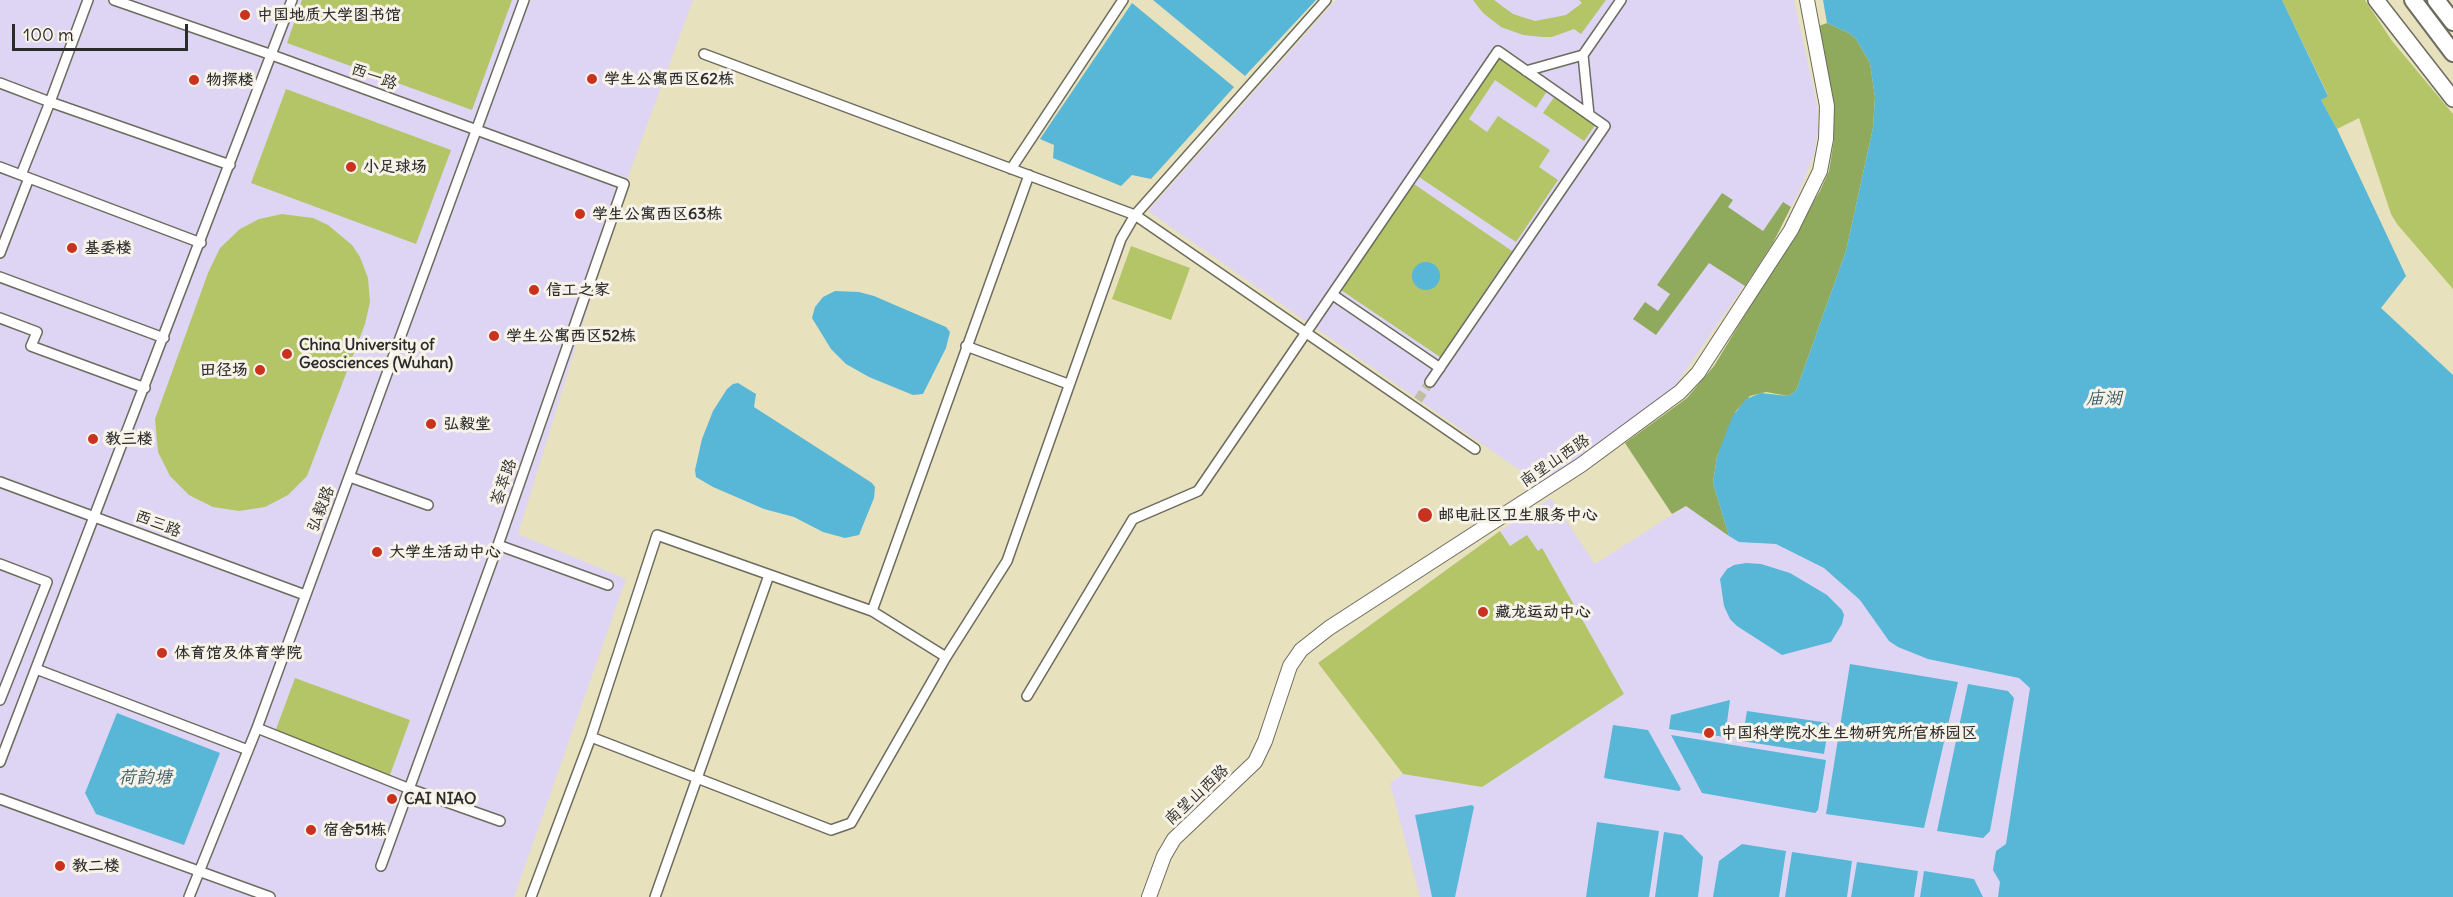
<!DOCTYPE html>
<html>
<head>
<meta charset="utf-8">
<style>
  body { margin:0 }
  #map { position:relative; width:2453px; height:897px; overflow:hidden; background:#e7e1bd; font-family:Delius,sans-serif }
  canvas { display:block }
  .scale { position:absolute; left:12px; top:24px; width:176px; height:27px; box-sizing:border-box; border:3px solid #2b2b2b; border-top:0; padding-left:8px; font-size:18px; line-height:21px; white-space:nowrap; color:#2b2b2b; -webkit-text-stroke:4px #f7f3e8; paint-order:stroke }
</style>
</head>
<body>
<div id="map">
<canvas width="2453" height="897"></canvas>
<div class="scale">100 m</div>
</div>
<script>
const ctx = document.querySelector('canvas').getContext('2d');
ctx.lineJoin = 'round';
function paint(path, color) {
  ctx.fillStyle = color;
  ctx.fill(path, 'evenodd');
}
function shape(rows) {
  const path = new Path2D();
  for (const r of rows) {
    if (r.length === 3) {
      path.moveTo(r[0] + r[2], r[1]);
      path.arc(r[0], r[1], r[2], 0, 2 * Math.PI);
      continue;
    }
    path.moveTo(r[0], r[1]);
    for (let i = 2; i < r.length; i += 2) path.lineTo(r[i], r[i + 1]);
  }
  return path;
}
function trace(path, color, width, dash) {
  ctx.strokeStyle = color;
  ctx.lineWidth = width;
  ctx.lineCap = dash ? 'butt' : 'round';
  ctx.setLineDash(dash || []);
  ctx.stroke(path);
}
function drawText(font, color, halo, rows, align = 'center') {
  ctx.font = font + ' Delius,"LXGW WenKai TC",sans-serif';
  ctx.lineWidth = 6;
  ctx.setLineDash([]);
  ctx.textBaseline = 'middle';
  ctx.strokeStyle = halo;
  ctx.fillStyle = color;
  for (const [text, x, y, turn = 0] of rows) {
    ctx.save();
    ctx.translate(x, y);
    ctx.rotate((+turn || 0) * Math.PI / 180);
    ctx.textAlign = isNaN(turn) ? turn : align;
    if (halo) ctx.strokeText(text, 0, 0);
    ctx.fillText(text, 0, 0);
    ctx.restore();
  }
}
paint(shape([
  [0,0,693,0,629,174,518,534,626,579,514,897,0,897],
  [1336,0,1794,0,1818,109,1818,132,1814,154,1799,192,1771,246,1671,392,1541,485,1148,211],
  [1551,498,1595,564,1686,506,1757,510,2034,667,2023,897,1420,897,1390,783,1403,774,1318,663,1500,531]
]), '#ded5f5');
paint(shape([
  [302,0,512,0,472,110,287,43],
  [1473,0,1494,0,1513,14,1535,21,1566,15,1582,3,1579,0,1606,0,1581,34,1574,29,1552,37,1542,37,1523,35,1501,27,1483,13],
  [2282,0,2365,0,2392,41,2453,114,2453,289,2397,224,2391,214,2359,118,2337,129,2321,100,2328,95],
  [1499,58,1547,91,1536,108,1495,80,1469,119,1487,132,1498,116,1550,150,1539,167,1558,180,1516,242,1419,177],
  [286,89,451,150,416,244,251,183],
  [1555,96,1596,124,1584,141,1543,113],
  [1414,184,1512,251,1440,357,1341,290],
  [282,214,313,218,328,225,352,245,360,257,368,278,370,302,365,324,307,476,288,495,265,507,239,511,213,507,189,495,170,476,158,452,155,419,208,273,220,248,240,229,259,219],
  [1131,246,1190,268,1171,320,1112,299],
  [1500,531,1510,546,1527,535,1538,551,1542,548,1624,694,1482,787,1403,774,1318,663],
  [295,678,410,720,390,775,275,732]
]), '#b4c568');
paint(shape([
  [1827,23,1849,33,1856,39,1870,63,1875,97,1873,128,1846,251,1796,391,1788,396,1766,392,1750,396,1736,411,1717,457,1713,483,1729,536,1686,506,1672,514,1625,443,1687,398,1714,366,1820,191,1829,171,1834,140,1833,107,1816,27],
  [1722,193,1733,200,1728,207,1763,231,1783,202,1791,207,1773,243,1745,286,1709,263,1656,335,1633,319,1645,302,1658,311,1670,294,1657,285]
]), '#8faa5c');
paint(shape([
  [1153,0,1316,0,1245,76],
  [1823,0,2282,0,2328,96,2321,100,2337,129,2406,276,2381,308,2453,375,2453,897,1998,897,2000,882,1993,870,1996,851,2006,844,2030,688,2019,678,1928,659,1898,647,1889,641,1860,600,1824,568,1776,544,1739,542,1729,536,1713,483,1717,457,1732,417,1746,399,1761,393,1788,396,1796,391,1846,251,1873,128,1875,97,1870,63,1856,39,1849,33,1827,23],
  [1132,3,1234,87,1151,179,1132,175,1121,186,1053,158,1054,145,1040,139],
  [1426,276,14],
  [835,291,859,292,874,296,946,327,950,332,946,348,923,394,913,395,869,377,846,364,831,349,812,318,815,307,823,297],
  [738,383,756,394,754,407,872,483,875,487,874,498,859,535,845,538,823,532,794,517,764,509,713,487,696,477,695,470,702,439,713,411,727,389,733,384],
  [1746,563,1761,564,1790,573,1827,595,1842,610,1844,615,1842,624,1831,642,1782,655,1737,626,1730,619,1724,606,1720,579,1727,569,1734,565],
  [1850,664,1958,682,1924,828,1826,814],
  [1968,684,2008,691,2014,698,1990,831,1983,838,1937,831],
  [1730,700,1725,737,1669,729,1671,715],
  [1747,711,1829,723,1824,754,1742,741],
  [117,713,220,753,184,845,96,814,85,793],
  [1613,725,1648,730,1681,789,1679,791,1604,778],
  [1671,735,1826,760,1818,810,1815,813,1702,793],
  [1472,805,1474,807,1455,897,1432,897,1415,815],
  [1597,822,1659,831,1649,897,1586,897],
  [1664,832,1682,835,1703,857,1698,897,1655,897],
  [1742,844,1786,851,1779,897,1713,897,1719,861],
  [1792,852,1852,861,1847,897,1785,897],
  [1857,862,1918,871,1914,897,1851,897],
  [1924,871,1974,879,1983,897,1920,897]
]), '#58b6d6');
trace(shape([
  [1418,400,1430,382]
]), '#c1bda0', 9, [9, 4.5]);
const street = shape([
  [88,0,50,102,230,165],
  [114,0,272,55,624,184,498,545,381,866],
  [704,54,1135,215,1475,449],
  [1583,55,1589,115],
  [1526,71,1583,55,1621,0],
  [0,83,50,102,21,175,201,243],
  [0,167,21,175],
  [1011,169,1123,0],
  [0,253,29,178],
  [0,277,164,338],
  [1333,295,1440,368],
  [0,318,37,332,31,346,145,388],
  [966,346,1068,384],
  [350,477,428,505],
  [0,482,305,595],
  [498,545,608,585],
  [0,564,47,582,0,700],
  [872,611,1029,175],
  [36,669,248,750],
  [1027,696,1133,519,1198,491,1498,51,1605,126,1430,382],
  [257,728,410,789,500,821],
  [591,737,831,830,851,823,946,657,1007,561,1121,239,1135,215,1326,0],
  [0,762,292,0],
  [0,799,270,897],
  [189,897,257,728,524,0],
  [531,897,591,737,657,535,872,611,946,657],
  [655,897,769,575]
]);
const secondary = shape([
  [1149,897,1164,856,1174,839,1255,762,1265,741,1290,666,1301,650,1329,628,1581,465,1680,392,1698,373,1791,230,1820,171,1826,139,1827,106,1807,0]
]);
const primary = shape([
  [2376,0,2453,99]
]);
const highway = shape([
  [2413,0,2453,53],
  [2436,0,2453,22]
]);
trace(street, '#6d6b5e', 12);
trace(secondary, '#6d6b5e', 16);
trace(primary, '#6d6b5e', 18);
trace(highway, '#6d6b5e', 20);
trace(street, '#fff', 9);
trace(secondary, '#fff', 14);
trace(primary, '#fff', 15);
trace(highway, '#fff', 16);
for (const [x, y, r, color] of [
  [245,15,6,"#c8321e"],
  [592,79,6,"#c8321e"],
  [194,80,6,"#c8321e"],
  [351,167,6,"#c8321e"],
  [580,214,6,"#c8321e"],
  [72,248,6,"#c8321e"],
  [534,290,6,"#c8321e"],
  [494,336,6,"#c8321e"],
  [287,354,6,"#c8321e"],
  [260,370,6,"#c8321e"],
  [431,424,6,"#c8321e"],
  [93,439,6,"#c8321e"],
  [1425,515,8,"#c8321e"],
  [377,552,6,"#c8321e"],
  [1483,612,6,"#c8321e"],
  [162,653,6,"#c8321e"],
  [1709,733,6,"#c8321e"],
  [392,799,6,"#c8321e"],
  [311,830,6,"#c8321e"],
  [60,866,6,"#c8321e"]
]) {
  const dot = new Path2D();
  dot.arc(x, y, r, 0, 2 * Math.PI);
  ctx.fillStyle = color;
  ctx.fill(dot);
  trace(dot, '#f7f3e8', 2);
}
drawText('bold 16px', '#2b2b2b', '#f7f3e8', [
  ["中国地质大学图书馆",257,15],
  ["学生公寓西区62栋",604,79],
  ["物探楼",206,80],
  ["小足球场",363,167],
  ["学生公寓西区63栋",592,214],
  ["基委楼",84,248],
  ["信工之家",546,290],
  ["学生公寓西区52栋",506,336],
  ["China University of",299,345],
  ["Geosciences (Wuhan)",299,363],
  ["田径场",248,370,"right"],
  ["弘毅堂",443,424],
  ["教三楼",105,439],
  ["邮电社区卫生服务中心",1438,515],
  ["大学生活动中心",389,552],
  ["藏龙运动中心",1495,612],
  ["体育馆及体育学院",174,653],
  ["中国科学院水生生物研究所官桥园区",1721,733],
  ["CAI NIAO",404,799],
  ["宿舍51栋",323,830],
  ["教二楼",72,866]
], 'left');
drawText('16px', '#2b2b2b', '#f7f3e8', [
  ["西一路",374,77,20],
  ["南望山西路",1555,461,-34],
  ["荟萃路",504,482,-71],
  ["弘毅路",321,509,-69],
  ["西三路",158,524,21],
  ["南望山西路",1197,795,-43]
]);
drawText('italic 18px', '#3b5c67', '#f7f3e8', [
  ["庙湖",2104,399],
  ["荷韵塘",145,778]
]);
</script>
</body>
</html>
